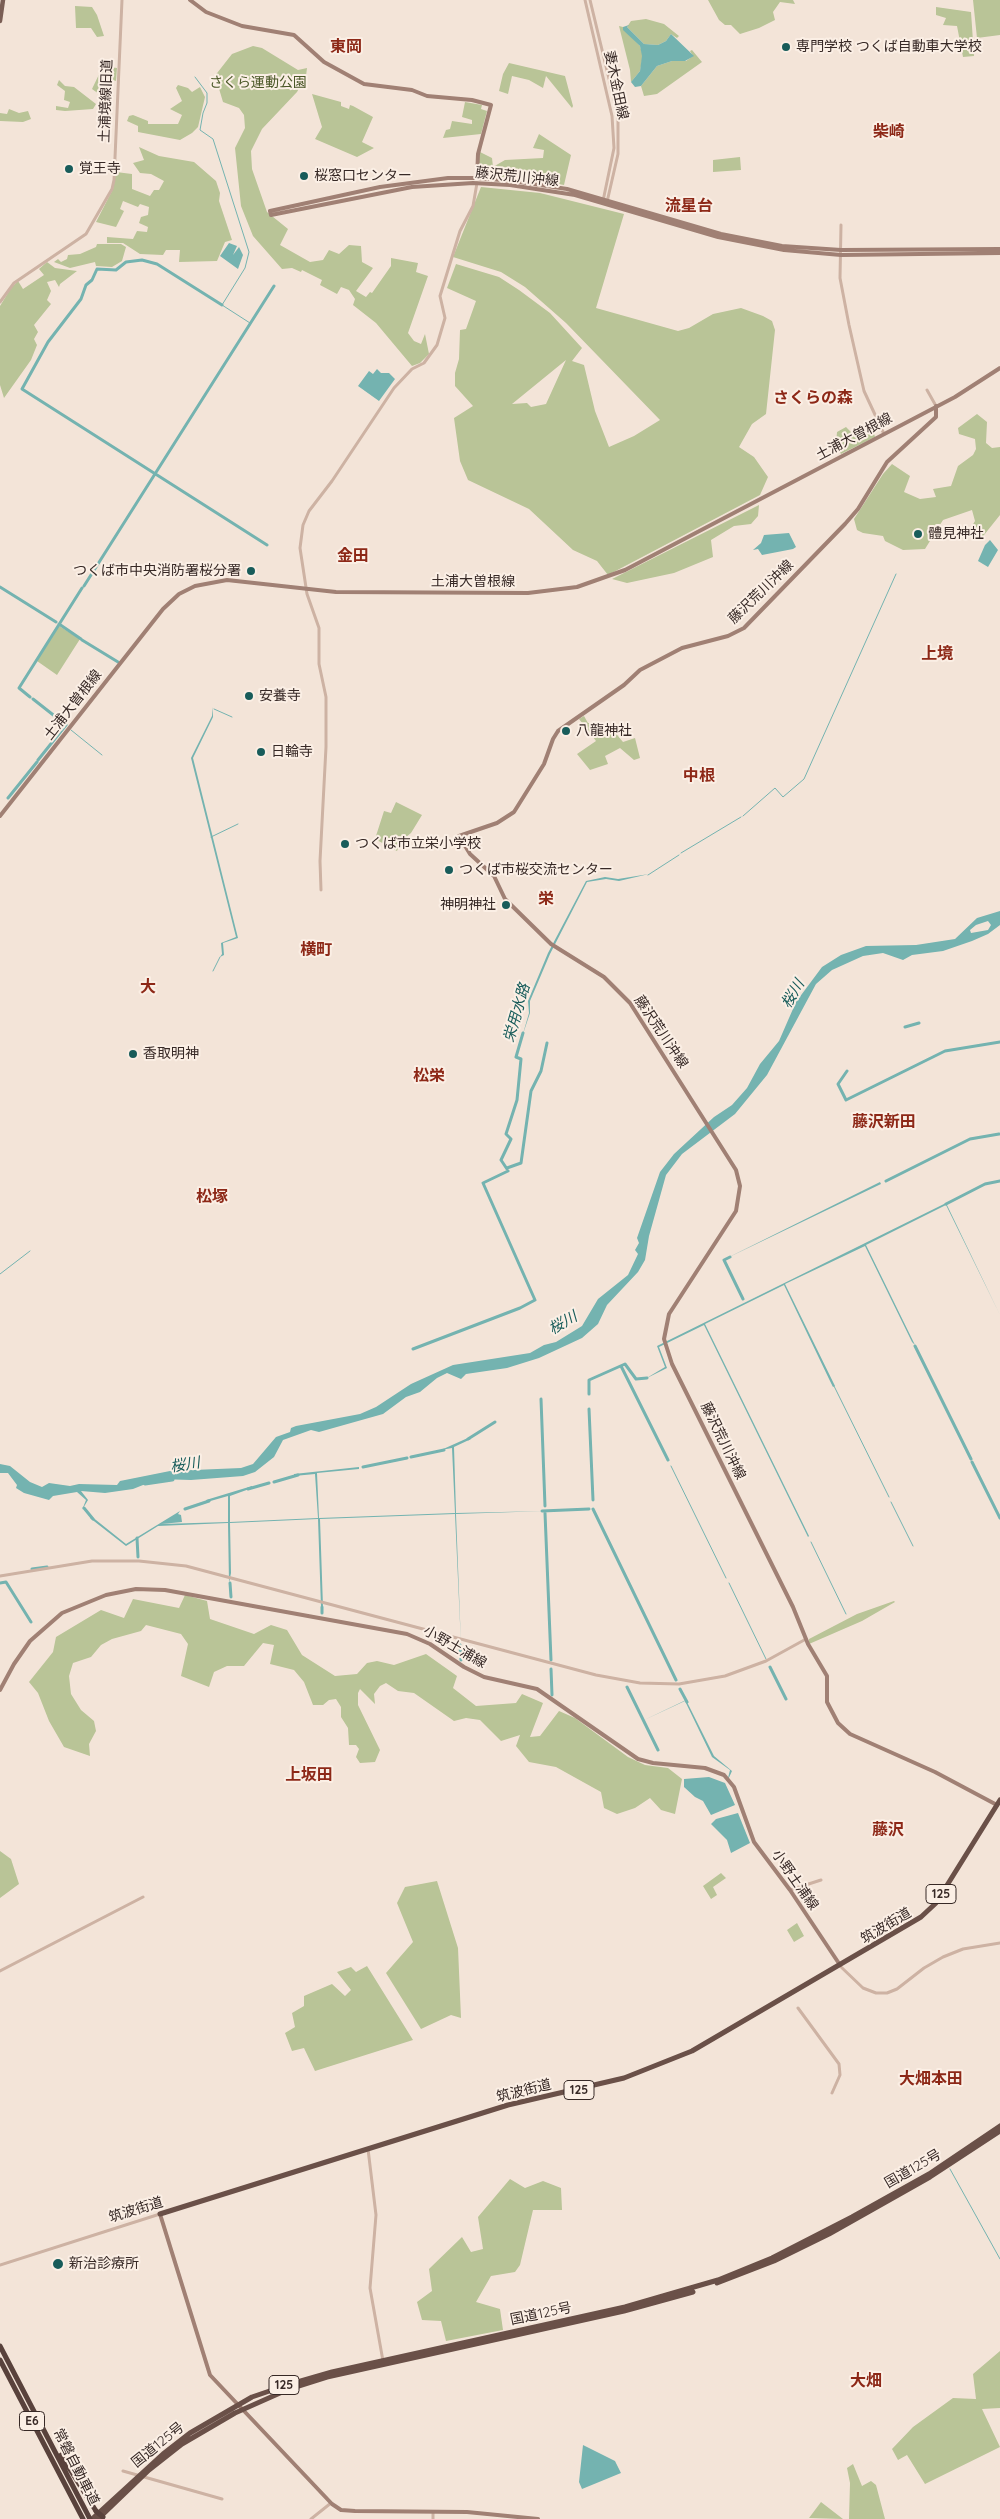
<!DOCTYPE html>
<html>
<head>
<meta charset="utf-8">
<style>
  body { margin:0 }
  canvas { display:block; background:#f3e4d8 }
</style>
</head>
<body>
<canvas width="1000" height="2519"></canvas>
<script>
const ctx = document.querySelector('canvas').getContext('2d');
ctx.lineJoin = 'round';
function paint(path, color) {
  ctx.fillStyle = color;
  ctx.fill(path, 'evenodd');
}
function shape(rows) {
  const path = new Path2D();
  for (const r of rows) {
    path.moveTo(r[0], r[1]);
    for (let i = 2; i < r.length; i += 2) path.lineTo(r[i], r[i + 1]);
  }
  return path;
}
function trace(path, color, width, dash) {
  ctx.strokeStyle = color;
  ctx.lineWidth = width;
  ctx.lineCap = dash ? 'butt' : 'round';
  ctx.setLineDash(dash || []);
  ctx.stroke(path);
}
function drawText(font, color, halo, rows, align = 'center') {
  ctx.font = font + ' Quicksand,"Noto Sans JP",sans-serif';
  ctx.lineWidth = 4;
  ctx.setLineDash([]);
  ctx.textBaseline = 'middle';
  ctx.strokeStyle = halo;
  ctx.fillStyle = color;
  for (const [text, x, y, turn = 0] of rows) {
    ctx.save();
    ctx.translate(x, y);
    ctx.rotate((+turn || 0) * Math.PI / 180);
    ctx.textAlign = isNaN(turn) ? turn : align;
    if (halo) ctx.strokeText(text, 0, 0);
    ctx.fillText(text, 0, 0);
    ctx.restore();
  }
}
paint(shape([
  [708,0,793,0,795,4,780,2,773,12,775,20,759,28,740,34,731,25,725,25,719,20],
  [973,0,1000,0,1000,35,977,38],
  [75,6,92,7,97,15,104,36,97,37,91,28,76,28],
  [936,7,971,12,974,56,963,57,957,26,943,25,946,18,936,15],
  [646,19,664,24,679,36,677,38,671,34,666,41,658,45,644,44,627,27,631,21],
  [619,26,623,27,640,46,643,56,640,71,631,82,630,70],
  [253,46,262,48,298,70,307,68,306,76,297,92,262,129,251,151,252,169,267,212,288,229,280,245,310,262,323,260,329,250,339,254,349,245,361,246,362,262,373,268,356,291,366,297,370,292,372,293,391,266,391,258,418,263,416,272,428,276,408,333,414,341,421,344,425,334,429,354,420,363,412,366,376,323,353,305,355,299,349,290,341,287,337,294,320,285,322,280,302,270,301,272,292,268,282,269,253,236,241,206,235,148,245,128,244,115,239,108,223,102,217,82,214,77,232,54],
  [692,50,702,62,657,94,644,96,641,86,657,66,672,61,686,61,693,56,690,51],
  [509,63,565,76,573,106,572,108,546,76,543,88,529,80,512,76,508,94,499,91,503,74],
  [103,66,117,68,116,81,113,80,99,94,92,89],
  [59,80,65,86,74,87,96,104,93,109,65,111,56,110,56,106,68,108,70,102,64,100,65,91,57,85],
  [178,85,188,88,192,92,200,87,205,97,198,127,192,133,180,140,138,132,138,126,127,121,129,116,133,115,148,121,148,124,178,124,182,115,170,109,182,101,176,88],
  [312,94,341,102,341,106,349,109,350,105,353,106,373,117,362,142,374,148,357,157,315,139,322,127],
  [465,102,482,105,481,109,487,111,481,134,443,138,446,130,450,129,452,121,472,124,472,120,462,117],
  [9,109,19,113,28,111,31,119,23,122,0,121,0,113,7,114],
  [539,134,571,155,564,185,532,179,481,175,478,172,480,152,492,158,493,167,505,160,543,158,544,150,533,148],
  [139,147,159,156,194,162,216,181,220,193,219,201,232,240,225,242,217,261,179,262,180,250,166,250,163,255,140,254,123,243,107,243,107,237,133,239,137,231,147,232,148,227,139,223,141,217,148,215,149,207,140,204,138,207,123,201,120,209,124,211,116,227,96,222,113,189,116,172,132,174,132,189,150,196,154,190,159,190,164,181,151,174,140,173,133,163,144,160],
  [740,157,741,170,713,172,713,160],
  [481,187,540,193,624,214,596,308,678,331,689,328,713,314,741,308,763,316,772,321,775,330,766,414,752,424,739,447,754,457,768,477,760,495,608,575,597,561,573,550,529,509,468,480,460,461,454,418,473,406,455,386,455,373,459,359,460,330,466,329,476,301,447,288,456,264,499,277,519,290,550,313,582,348,572,361,584,365,595,411,609,447,634,436,660,420,566,323,525,287,501,272,453,257],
  [566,360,546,404,531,407,527,403,512,404],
  [97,244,121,244,126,247,122,261,112,267,96,266,95,262,70,268,54,262,58,259,61,262,67,259,68,255,80,254,96,247],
  [47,262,55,268,77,271,60,284,59,287,55,280,47,282,51,291,47,300,51,304,34,325,38,332,34,339,37,345,31,360,4,398,0,385,0,306,11,288,18,281,23,289,44,275,39,269],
  [977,414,987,422,986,443,992,448,1000,447,1000,515,980,540,966,536,975,521,972,510,943,520,925,549,903,550,885,541,883,536,863,533,857,530,854,519,883,474,892,464,910,476,904,492,920,499,936,497,933,489,951,486,958,466,973,455,976,449,975,439,959,434,958,428],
  [872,426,875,437,841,454,836,445,837,432,846,427,853,434],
  [759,505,758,516,751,524,734,526,711,540,713,557,674,573,627,583,612,579],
  [59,626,80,639,57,675,37,661],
  [584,716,588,723,608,724,623,742,635,738,640,758,634,760,620,748,605,756,608,764,590,770,577,754,596,741,579,719],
  [396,802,422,815,411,833,401,841,397,851,375,839,384,811,391,813],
  [185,1595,207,1601,210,1619,254,1634,271,1625,287,1630,302,1655,335,1676,357,1674,367,1663,377,1661,394,1665,426,1654,457,1676,453,1688,476,1706,516,1703,522,1694,543,1703,530,1737,540,1736,559,1711,575,1718,628,1757,645,1765,668,1768,682,1779,675,1814,661,1810,650,1798,635,1808,617,1814,604,1808,601,1792,556,1767,529,1762,516,1746,520,1735,501,1741,480,1720,466,1718,454,1721,414,1693,398,1691,386,1683,380,1686,374,1694,375,1704,360,1689,358,1693,358,1705,380,1750,375,1762,360,1763,356,1757,359,1749,356,1745,349,1745,348,1728,341,1717,341,1707,336,1699,329,1700,323,1705,313,1705,304,1682,294,1670,270,1664,274,1645,263,1643,244,1666,227,1666,214,1672,209,1687,181,1676,188,1644,181,1634,146,1625,141,1631,112,1639,101,1645,91,1657,73,1663,69,1676,71,1694,81,1710,94,1721,96,1731,89,1744,90,1756,64,1747,49,1721,38,1693,29,1682,53,1652,56,1637,101,1610,124,1618,133,1599,179,1608],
  [894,1601,895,1602,862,1621,809,1644,809,1639,857,1614],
  [0,1851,11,1859,19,1884,0,1898],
  [721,1873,726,1878,713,1887,717,1895,711,1899,703,1886],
  [437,1881,458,1948,461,2018,451,2015,421,2029,386,1973,413,1942,397,1903,405,1887],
  [797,1923,804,1936,794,1942,787,1930],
  [367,1966,413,2040,315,2071,304,2048,292,2051,285,2033,295,2027,292,2013,304,2006,304,1996,332,1984,345,1996,351,1990,337,1972,351,1967,356,1972],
  [510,2179,525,2188,543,2181,561,2188,562,2210,533,2210,520,2265,515,2272,491,2276,476,2302,500,2309,503,2330,446,2341,441,2321,422,2320,417,2302,432,2291,429,2269,462,2237,471,2252,483,2249,478,2217],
  [1000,2351,1000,2408,982,2409,1000,2447,925,2484,907,2455,898,2460,892,2449,913,2427,953,2398,976,2399,973,2374],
  [853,2464,862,2486,871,2481,876,2485,885,2519,849,2519,850,2483,847,2468],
  [821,2502,843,2519,809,2518]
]), '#b9c497');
paint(shape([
  [629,25,627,27,644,44,658,45,666,41,671,34,694,56,685,61,672,61,657,66,641,86,635,87,631,82,640,71,642,56,640,46,623,30,623,27],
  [229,243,237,246,233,255,239,247,243,255,238,269,220,256],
  [377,369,381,373,389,373,395,379,379,401,358,386,369,371,373,374],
  [789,533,796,547,793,549,762,555,758,549,753,550,761,543,764,535],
  [990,540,998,550,988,567,978,561,985,545],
  [213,707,213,717,193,758,238,938,223,943,224,955,220,957,222,954,221,943,236,937,191,758,212,716],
  [649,874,619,881,606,879,587,882,550,954,530,1001,530,1013,522,1037,529,1013,528,1001,548,953,586,881,605,877,618,879],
  [1000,911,1000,925,988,934,972,941,943,951,912,955,903,960,883,953,863,956,832,970,816,984,767,1075,735,1114,682,1154,666,1175,649,1236,645,1260,638,1272,607,1305,598,1324,582,1338,539,1358,507,1368,466,1374,461,1379,447,1373,437,1378,420,1392,406,1397,383,1414,319,1432,311,1430,283,1440,274,1457,255,1472,243,1476,191,1480,158,1479,133,1489,105,1493,81,1491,88,1500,82,1510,86,1500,77,1492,53,1496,49,1500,24,1493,16,1488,17,1485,8,1473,0,1473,0,1464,10,1466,30,1482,42,1487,49,1483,70,1486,79,1484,117,1485,120,1481,170,1471,241,1468,253,1464,276,1437,290,1432,291,1428,296,1426,360,1414,376,1407,411,1384,453,1365,530,1353,544,1345,556,1342,582,1326,598,1299,628,1275,638,1254,635,1250,639,1243,637,1238,660,1172,674,1154,714,1117,732,1105,747,1088,760,1064,779,1041,796,1002,822,967,841,955,866,946,916,945,955,939,977,918],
  [988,921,991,925,988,930,971,933,970,930,976,925],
  [880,1182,881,1184,723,1260],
  [946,1203,1000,1315,946,1205,866,1245,915,1345,912,1342,865,1246,785,1284,835,1386,833,1387,830,1381,784,1285,705,1324,809,1536,808,1537,704,1325,659,1347,667,1368,645,1379,665,1367,657,1346],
  [470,1437,471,1439,454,1447,456,1513,546,1511,456,1514,461,1645,455,1514,320,1519,323,1607,321,1607,318,1519,230,1523,231,1573,229,1583,228,1523,158,1526,126,1546,90,1518,91,1516,126,1544,180,1511,178,1514,181,1515,182,1522,161,1524,228,1522,228,1496,207,1502,206,1500,252,1486,252,1488,230,1496,230,1522,318,1518,315,1474,294,1476,294,1474,359,1467,359,1469,317,1473,319,1518,455,1513,452,1448,441,1450],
  [686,1700,714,1756,732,1771,727,1782,730,1770,712,1757,685,1701,642,1721],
  [709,1777,725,1783,735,1805,711,1815,703,1801,695,1797,684,1787,684,1779],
  [738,1813,750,1843,731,1853,727,1840,711,1824,716,1819],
  [583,2445,615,2461,621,2473,582,2489,579,2482]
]), '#74b3b0');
trace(shape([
  [195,77,207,93,207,103,203,113,200,130,213,139,249,252,245,268,222,305,250,323],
  [214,709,232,717],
  [71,730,102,755],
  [743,816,775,788,783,797,804,779,896,574],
  [211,837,238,824],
  [681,853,741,817],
  [648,875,679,855],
  [213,971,220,957],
  [0,1274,30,1251],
  [834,1386,889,1497],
  [671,1466,726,1578],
  [891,1502,913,1546],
  [811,1542,846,1614],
  [729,1583,766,1659],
  [950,2169,1000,2259]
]), '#74b3b0', 1);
trace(shape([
  [222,305,157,264,142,260,126,262,116,270,97,269,92,280,86,285,81,299,48,342,22,389,267,545],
  [84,586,274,286],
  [0,587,56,622],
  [59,624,81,639],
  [82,640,118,662],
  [30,697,19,688,82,588],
  [33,699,66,725,38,760],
  [8,798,37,762],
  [905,1027,919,1023],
  [847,1071,838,1084,846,1100,945,1051,1000,1042],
  [507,1168,521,1163,531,1091,541,1071,547,1043],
  [507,1169,501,1160,511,1139,506,1134,517,1100,521,1059,516,1057,523,1033],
  [886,1181,970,1139,999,1134],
  [946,1204,985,1184,1000,1181],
  [730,1257,724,1260,743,1299],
  [915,1346,971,1459],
  [413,1349,520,1308,535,1300,483,1183,508,1171],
  [621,1366,668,1460],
  [589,1394,589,1380,625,1364,636,1379,647,1378],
  [541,1399,545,1506],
  [589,1409,593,1500],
  [468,1439,495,1422],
  [411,1457,444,1450],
  [972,1462,1000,1518],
  [363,1467,407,1458],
  [274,1482,298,1475],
  [248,1489,269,1483],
  [84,1508,93,1519],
  [185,1509,209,1501],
  [593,1509,676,1680],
  [542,1511,589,1509],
  [545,1513,551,1660],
  [137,1538,138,1557],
  [32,1569,47,1567],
  [0,1583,6,1582,31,1622],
  [230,1583,231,1597],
  [322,1607,322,1613],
  [460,1645,461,1660],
  [770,1667,786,1699],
  [551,1669,552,1695],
  [627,1687,658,1750],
  [680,1689,687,1702]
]), '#74b3b0', 3);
trace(shape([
  [145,1483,172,1479]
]), '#74b3b0', 5);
trace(shape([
  [585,0,612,116,614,148,603,201],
  [590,0,618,116,618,154,607,202],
  [841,225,840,278,849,325,864,391,884,434],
  [0,302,14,283,86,234,112,189,114,180,122,0],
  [927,390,936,406],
  [321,890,320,861,326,747,326,697,319,664,319,628,307,594,300,548,303,525,309,511,332,481,394,388,412,369,424,363,437,345,445,318,440,296,460,231,473,206,477,183],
  [0,1576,92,1561,139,1561,186,1566,596,1675,640,1683,679,1684,725,1676,766,1661,806,1639],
  [790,1890,821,1880],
  [840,1966,863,1988,876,1993,887,1993,897,1989,924,1968,943,1957,963,1949,1000,1943],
  [0,1971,143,1897],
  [798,2008,839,2064,840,2075,832,2093],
  [368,2149,376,2215,370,2288,383,2361],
  [0,2265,160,2214],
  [123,2471,222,2499],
  [433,2512,433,2519],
  [311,2519,331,2503]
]), '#cdb2a3', 3);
trace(shape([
  [190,0,206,12,242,26,294,35,324,62,364,84,412,90,427,96,472,100,491,105,478,154,477,178],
  [270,211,271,215,412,187,473,183,510,185,575,195,718,237,784,250,841,255,1000,253],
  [270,211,380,187,448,178,477,178,514,181,567,189,721,234,782,246,841,250,1000,249],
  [936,406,936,417,887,462,858,509,845,524,744,628,728,636,682,648,640,670,624,685,558,731,553,739,544,764,514,812,497,823,459,836,470,854,494,876,505,899,551,944,604,977,630,1003,736,1170,740,1186,736,1211,669,1314,664,1339,672,1364,793,1607,808,1644,827,1676,827,1702,838,1723,850,1734,935,1772,997,1805],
  [0,816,163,609,179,594,195,586,227,580,336,592,528,593,577,587,625,570,955,397,1000,368],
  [0,1690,14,1664,30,1641,62,1613,106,1595,136,1589,165,1590,407,1634,430,1644,464,1667,484,1677,537,1689,638,1759,653,1763,705,1768,724,1775,734,1787,754,1842,790,1890,840,1965],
  [160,2214,210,2375,332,2504,341,2510,355,2511,467,2512,538,2519]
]), '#a08074', 4);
trace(shape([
  [0,21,3,0]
]), '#7a5e55', 4.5);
trace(shape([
  [160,2214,508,2105,624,2078,692,2051,921,1917,936,1903,1000,1800],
  [717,2283,774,2261,829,2234,930,2177,1000,2131],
  [92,2519,163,2454,190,2433,252,2397,287,2385,332,2372,625,2307,718,2280,772,2258,852,2217,929,2174,1000,2126],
  [98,2519,149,2470,182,2444,235,2413,289,2389,327,2377,624,2311,693,2292]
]), '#6a5048', 5);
trace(shape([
  [0,2346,90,2519],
  [0,2360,83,2519],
  [61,2455,96,2511]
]), '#59423c', 5);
trace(shape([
  [96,2511,103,2517]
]), '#59423c', 5);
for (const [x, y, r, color] of [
  [786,47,5,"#185c5a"],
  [69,169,5,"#185c5a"],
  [304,176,5,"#185c5a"],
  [918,534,5,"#185c5a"],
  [251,571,5,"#185c5a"],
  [249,696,5,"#185c5a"],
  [566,731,5,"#185c5a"],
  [261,752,5,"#185c5a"],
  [345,844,5,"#185c5a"],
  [449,870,5,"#185c5a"],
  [506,905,5,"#185c5a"],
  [133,1054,5,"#185c5a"],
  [58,2264,6,"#185c5a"]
]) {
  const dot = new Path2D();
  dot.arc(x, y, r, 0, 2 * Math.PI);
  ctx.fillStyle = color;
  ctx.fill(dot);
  trace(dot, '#fbefe5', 2);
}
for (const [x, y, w] of [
  [941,1894,30],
  [579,2090,30],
  [284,2385,30],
  [32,2421,25]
]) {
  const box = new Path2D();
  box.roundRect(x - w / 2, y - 9.5, w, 19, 4);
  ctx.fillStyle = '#fbefe5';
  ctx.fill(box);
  trace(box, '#372926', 1);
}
drawText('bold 12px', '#372926', null, [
  ["125",941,1894],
  ["125",579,2090],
  ["125",284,2385],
  ["E6",32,2421]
]);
drawText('14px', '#372926', '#fbefe5', [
  ["専門学校 つくば自動車大学校",796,47],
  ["覚王寺",79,169],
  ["桜窓口センター",314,176],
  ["體見神社",928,534],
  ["つくば市中央消防署桜分署",241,571,"right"],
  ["安養寺",259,696],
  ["八龍神社",576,731],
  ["日輪寺",271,752],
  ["つくば市立栄小学校",355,844],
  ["つくば市桜交流センター",459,870],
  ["神明神社",496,905,"right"],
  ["香取明神",143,1054],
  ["新治診療所",69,2264]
], 'left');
drawText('14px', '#4a5727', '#fbefe5', [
  ["さくら運動公園",258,83]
]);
drawText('14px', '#372926', '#fbefe5', [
  ["妻木金田線",616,85,78],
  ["土浦境線旧道",106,101,-88],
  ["藤沢荒川沖線",517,177,6],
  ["土浦大曽根線",854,437,-28],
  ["土浦大曽根線",473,582],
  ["藤沢荒川沖線",761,592,-44],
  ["土浦大曽根線",73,705,-52],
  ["藤沢荒川沖線",661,1032,56],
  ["藤沢荒川沖線",723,1441,64],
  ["小野土浦線",455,1647,30],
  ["小野土浦線",795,1880,55],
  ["筑波街道",886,1926,-31],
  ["筑波街道",524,2091,-14],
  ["国道125号",913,2169,-30],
  ["筑波街道",136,2210,-17],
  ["国道125号",541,2314,-12],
  ["国道125号",158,2445,-39],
  ["常磐自動車道",76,2467,63]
]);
drawText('italic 15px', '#185c5a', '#fbefe5', [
  ["桜川",793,994,-59],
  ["栄用水路",517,1013,-74],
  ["桜川",563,1323,-30],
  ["桜川",185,1465,-9]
]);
drawText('bold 16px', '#8d2817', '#fbefe5', [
  ["東岡",346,47],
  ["柴崎",889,132],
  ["流星台",689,206],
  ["さくらの森",813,398],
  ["金田",353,556],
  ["上境",937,654],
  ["中根",699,776],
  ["栄",546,899],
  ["横町",316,950],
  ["大",148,987],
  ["松栄",429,1076],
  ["藤沢新田",884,1122],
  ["松塚",212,1197],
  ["上坂田",309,1775],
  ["藤沢",888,1830],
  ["大畑本田",931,2079],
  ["大畑",866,2381]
]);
</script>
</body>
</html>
